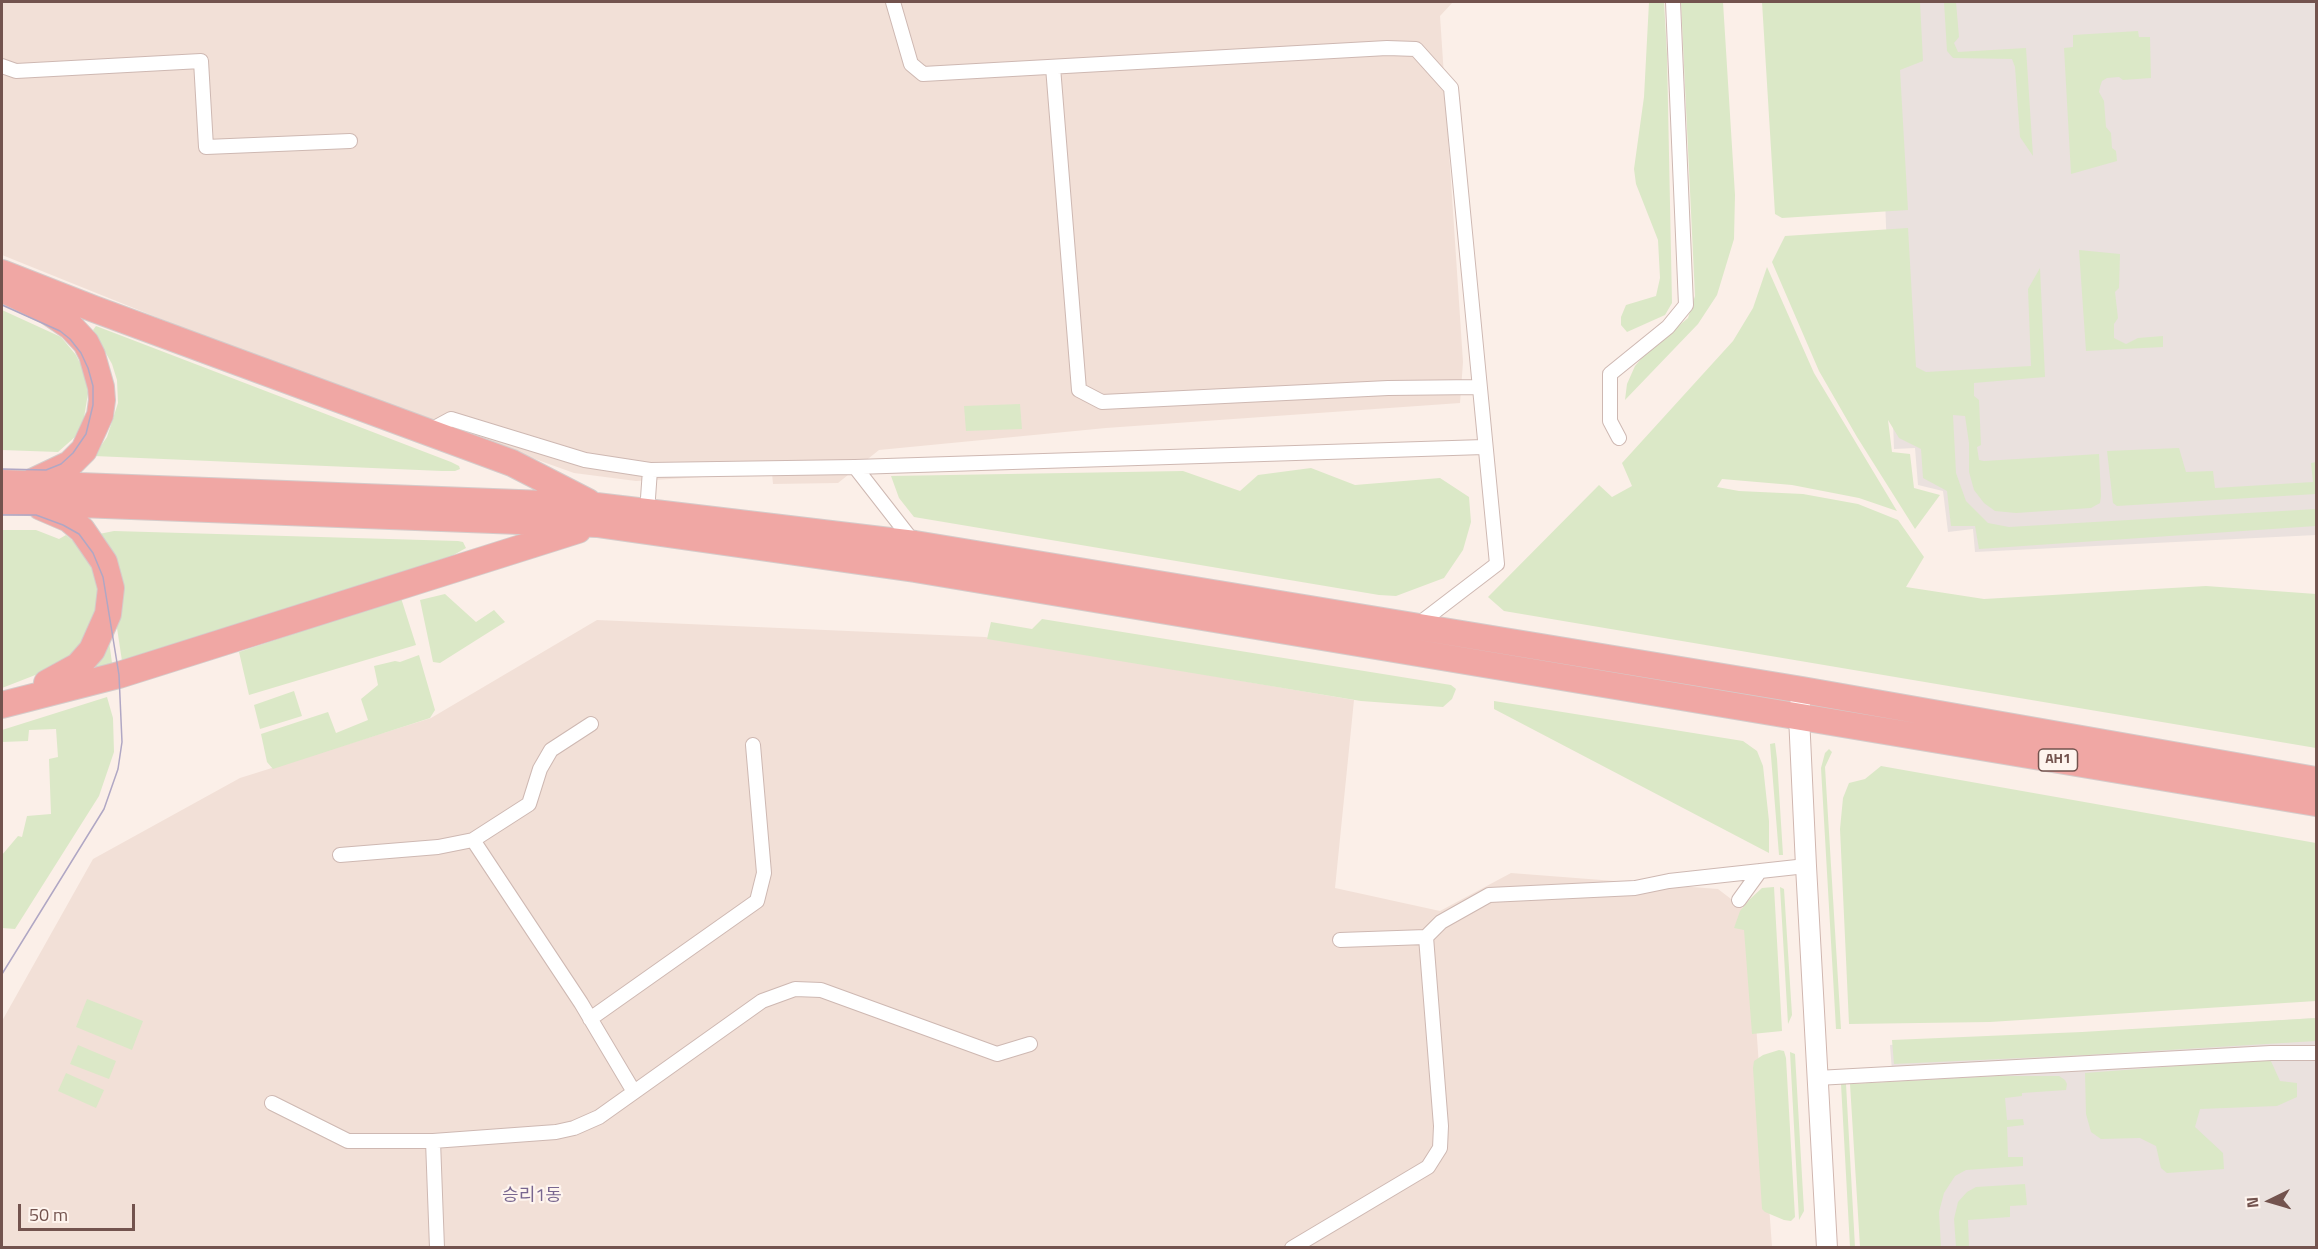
<!DOCTYPE html>
<html>
<head>
<meta charset="utf-8">
<style>
  body { margin:0 }
  #map { position:relative; width:2318px; height:1249px; overflow:hidden; background:#fbefe8; font-family:"Titillium Web",sans-serif }
  canvas { display:block }
  .frame { position:absolute; inset:0; border:3px solid #73534e; pointer-events:none }
  .north { position:absolute; left:2240px; top:1171px; width:60px; height:60px; -webkit-text-stroke:4px #fef4ee; paint-order:stroke; rotate:265deg; font-size:16px; font-weight:700; line-height:24px; text-align:center; color:#73534e }
  .north::after { content:''; display:block; margin:auto; width:21px; height:27px; background:#73534e; clip-path:polygon(50% 0,100% 100%,50% 72%,0 100%) }
  .scale { position:absolute; left:18px; top:1204px; width:117px; height:27px; box-sizing:border-box; border:3px solid #73534e; border-top:0; padding-left:8px; font-size:18px; line-height:21px; white-space:nowrap; color:#73534e; -webkit-text-stroke:4px #fef4ee; paint-order:stroke }
</style>
</head>
<body>
<div id="map">
<canvas width="2318" height="1249"></canvas>
<div class="frame"></div>
<div class="north">N</div>
<div class="scale">50 m</div>
</div>
<script>
const ctx = document.querySelector('canvas').getContext('2d');
ctx.lineJoin = 'round';
function paint(path, color) {
  ctx.fillStyle = color;
  ctx.fill(path, 'evenodd');
}
function shape(rows) {
  const path = new Path2D();
  for (const r of rows) {
    path.moveTo(r[0], r[1]);
    for (let i = 2; i < r.length; i += 2) path.lineTo(r[i], r[i + 1]);
  }
  return path;
}
function trace(path, color, width, dash) {
  ctx.strokeStyle = color;
  ctx.lineWidth = width;
  ctx.lineCap = dash ? 'butt' : 'round';
  ctx.setLineDash(dash || []);
  ctx.stroke(path);
}
function drawText(font, color, halo, rows, align = 'center') {
  ctx.font = font + ' "Titillium Web","Noto Sans KR",sans-serif';
  ctx.lineWidth = 4.5;
  ctx.setLineDash([]);
  ctx.textBaseline = 'middle';
  ctx.strokeStyle = halo;
  ctx.fillStyle = color;
  for (const [text, x, y, turn = 0] of rows) {
    ctx.save();
    ctx.translate(x, y);
    ctx.rotate((+turn || 0) * Math.PI / 180);
    ctx.textAlign = isNaN(turn) ? turn : align;
    if (halo) ctx.strokeText(text, 0, 0);
    ctx.fillText(text, 0, 0);
    ctx.restore();
  }
}
paint(shape([
  [2,2,1453,2,1440,16,1463,362,1460,403,1106,428,879,450,838,483,773,484,772,473,636,481,574,473,295,373,2,255],
  [597,620,985,637,1354,700,1335,888,1440,911,1511,873,1718,889,1748,912,1772,1247,2,1248,2,1021,93,859,240,778,431,718]
]), '#f2e0d7');
paint(shape([
  [1878,2,2316,2,2316,535,1975,552,1973,529,1948,532,1943,491,1918,485,1915,448,1894,449],
  [2316,1018,2316,1247,1905,1247,1890,1045]
]), '#eae1de');
paint(shape([
  [1649,2,1664,2,1667,55,1672,303,1665,315,1627,332,1621,325,1621,317,1626,305,1656,296,1660,278,1658,240,1636,184,1634,169,1644,97],
  [1681,2,1723,2,1735,195,1734,239,1717,295,1698,324,1625,400,1627,384,1635,366,1647,352,1688,318,1695,296],
  [1762,2,1920,2,1923,61,1900,70,1908,210,1782,218,1775,214],
  [1944,2,1956,2,1959,37,1954,43,1958,52,2026,48,2033,156,2020,137,2015,67,2012,59,1953,58,1947,51],
  [2138,31,2139,37,2150,37,2151,78,2123,80,2119,77,2107,78,2102,81,2100,87,2099,92,2104,101,2106,127,2111,133,2112,148,2116,151,2117,161,2071,174,2064,48,2073,47,2073,35],
  [1908,228,1916,367,1926,372,2031,366,2028,289,2040,268,2045,377,1974,383,1974,396,1979,400,1981,445,1977,447,1979,460,1984,461,2099,454,2101,496,2100,503,2091,508,2016,513,1995,511,1984,503,1974,490,1969,472,1969,443,1965,416,1953,415,1956,473,1966,501,1988,523,2009,527,2316,509,2316,526,1979,549,1975,526,1951,526,1947,491,1923,478,1921,449,1899,438,1888,420,1892,452,1910,454,1914,488,1940,495,1915,529,1857,437,1819,371,1772,262,1785,236],
  [2079,250,2120,254,2119,288,2115,292,2118,318,2114,324,2114,338,2126,344,2138,338,2163,336,2163,347,2086,351],
  [1767,267,1814,373,1897,511,1859,498,1792,485,1722,479,1717,487,1739,491,1803,494,1858,504,1898,520,1924,557,1906,587,1984,599,2206,586,2316,594,2316,748,1504,611,1488,597,1599,485,1612,497,1632,486,1622,463,1733,341,1753,308],
  [2,310,61,337,76,355,85,373,88,393,83,424,75,437,58,452,2,450],
  [96,326,451,462,459,466,460,469,455,471,442,471,94,456,107,437,118,403,117,380,112,364,93,330],
  [1020,404,1022,429,966,431,964,406],
  [2179,448,2186,472,2213,471,2215,488,2313,482,2311,463,2316,462,2316,494,2117,506,2113,503,2107,451],
  [1311,468,1355,485,1440,478,1469,497,1471,522,1463,550,1444,578,1396,596,1379,595,914,517,899,498,891,476,1183,471,1240,491,1258,475],
  [2,530,36,530,59,539,66,535,79,546,90,561,99,583,98,617,77,656,61,665,2,688],
  [114,531,458,541,463,542,466,548,450,557,122,661,117,628,119,607,94,535],
  [445,594,476,622,494,610,505,622,440,663,433,662,420,600],
  [401,598,416,645,249,695,239,652],
  [1042,619,1451,685,1456,689,1452,699,1443,707,1361,701,987,639,991,622,1032,629],
  [109,641,112,663,93,670,93,665],
  [419,655,435,710,430,718,273,769,267,762,261,734,328,712,336,733,368,720,361,699,378,685,374,666,395,661,400,662],
  [294,691,302,716,260,729,254,705],
  [107,697,113,718,114,752,99,796,15,929,2,928,2,855,18,836,22,837,27,816,51,814,49,759,58,757,56,729,29,730,28,741,2,742,2,730],
  [1494,701,1743,741,1757,751,1763,766,1769,821,1769,853,1494,709],
  [1775,743,1777,759,1783,855,1779,855,1770,744],
  [1829,749,1832,752,1825,767,1841,1029,1836,1029,1821,768,1825,753],
  [1881,766,2316,843,2316,1001,1990,1022,1849,1024,1840,829,1843,798,1849,783,1865,779],
  [1774,887,1782,1031,1752,1034,1744,930,1734,928,1740,911,1750,899,1762,888],
  [1780,887,1784,889,1792,1015,1788,1024],
  [87,999,143,1021,132,1050,76,1027],
  [2316,1018,2316,1041,2086,1055,1894,1064,1892,1040,2082,1032],
  [78,1045,116,1061,109,1079,70,1064],
  [1779,1050,1784,1051,1786,1058,1795,1217,1791,1221,1784,1220,1765,1212,1762,1209,1753,1068,1754,1061,1763,1055],
  [1790,1052,1795,1054,1804,1211,1799,1220],
  [2270,1059,2280,1081,2297,1083,2297,1097,2277,1106,2200,1109,2195,1127,2223,1153,2224,1169,2167,1173,2161,1168,2156,1146,2140,1138,2101,1139,2091,1132,2086,1114,2085,1073],
  [66,1073,104,1090,96,1108,58,1091],
  [2000,1076,2059,1076,2065,1080,2067,1084,2066,1090,2022,1093,2022,1096,2005,1098,2007,1120,2023,1119,2024,1125,2007,1127,2008,1157,2023,1157,2023,1166,1966,1170,1955,1176,1944,1193,1939,1212,1941,1247,1860,1247,1850,1084],
  [1841,1084,1846,1084,1855,1247,1850,1247],
  [2025,1184,2027,1205,2010,1206,2010,1217,1968,1220,1969,1247,1956,1247,1954,1219,1958,1202,1967,1192,1976,1187]
]), '#dbe8c7');
const street = shape([
  [893,2,911,64,923,74,1387,48,1416,49,1451,88,1497,564,1416,626],
  [2,66,16,71,201,61,206,147,350,141],
  [1053,67,1079,390,1102,402,1388,388,1479,387],
  [427,432,451,419,585,460,650,470,855,467,1484,447],
  [1619,438,1610,421,1610,374,1668,327,1686,305,1673,2],
  [855,467,915,544],
  [647,512,650,470],
  [473,840,581,1003,634,1092],
  [340,855,438,847,473,840,529,804,540,769,551,750,591,724],
  [1739,900,1760,871],
  [1340,940,1426,937,1441,922,1489,895,1635,888,1669,881,1806,866],
  [590,1019,757,901,764,873,753,745],
  [1817,1078,2271,1053,2316,1053],
  [272,1103,348,1141,433,1141,437,1248],
  [433,1141,556,1132,574,1128,599,1117,762,1001,795,989,821,990,997,1054,1030,1044],
  [1292,1248,1428,1167,1440,1148,1441,1126,1426,937]
]);
const secondary = shape([
  [1800,704,1799,716,1806,866,1827,1248]
]);
const highway = shape([
  [2,273,94,309,512,463,588,502],
  [6,291,46,310,71,327,86,343,92,355,101,387,102,400,100,415,84,450,70,464,32,482],
  [2,483,596,506,915,544,1802,690,2316,780],
  [2,501,597,524,915,569,2316,803],
  [41,507,69,519,82,530,104,562,111,588,108,614,92,650,78,666,47,683],
  [2,705,119,675,578,530]
]);
trace(street, '#ceb8b2', 16);
trace(secondary, '#d0b6af', 22);
trace(highway, '#d5cbca', 28);
trace(street, '#fff', 14);
trace(secondary, '#fff', 20);
trace(highway, '#f0a7a4', 26);
trace(shape([
  [2,305,60,331,70,339,81,353,88,368,93,386,93,405,86,434,73,453,61,464,46,470,2,469],
  [2,515,36,515,63,525,79,534,93,553,103,577,119,675,122,742,118,769,104,809,2,974]
]), '#b0a7c4', 1.5);
for (const [x, y, w] of [
  [2058,760,39]
]) {
  const box = new Path2D();
  box.roundRect(x - w / 2, y - 11, w, 22, 4.5);
  ctx.fillStyle = '#fef4ee';
  ctx.fill(box);
  trace(box, '#73534e', 1.5);
}
drawText('bold 14px', '#73534e', null, [
  ["AH1",2058,760]
]);
drawText('18px', '#78668f', '#fef4ee', [
  ["승리1동",532,1197]
]);
</script>
</body>
</html>
